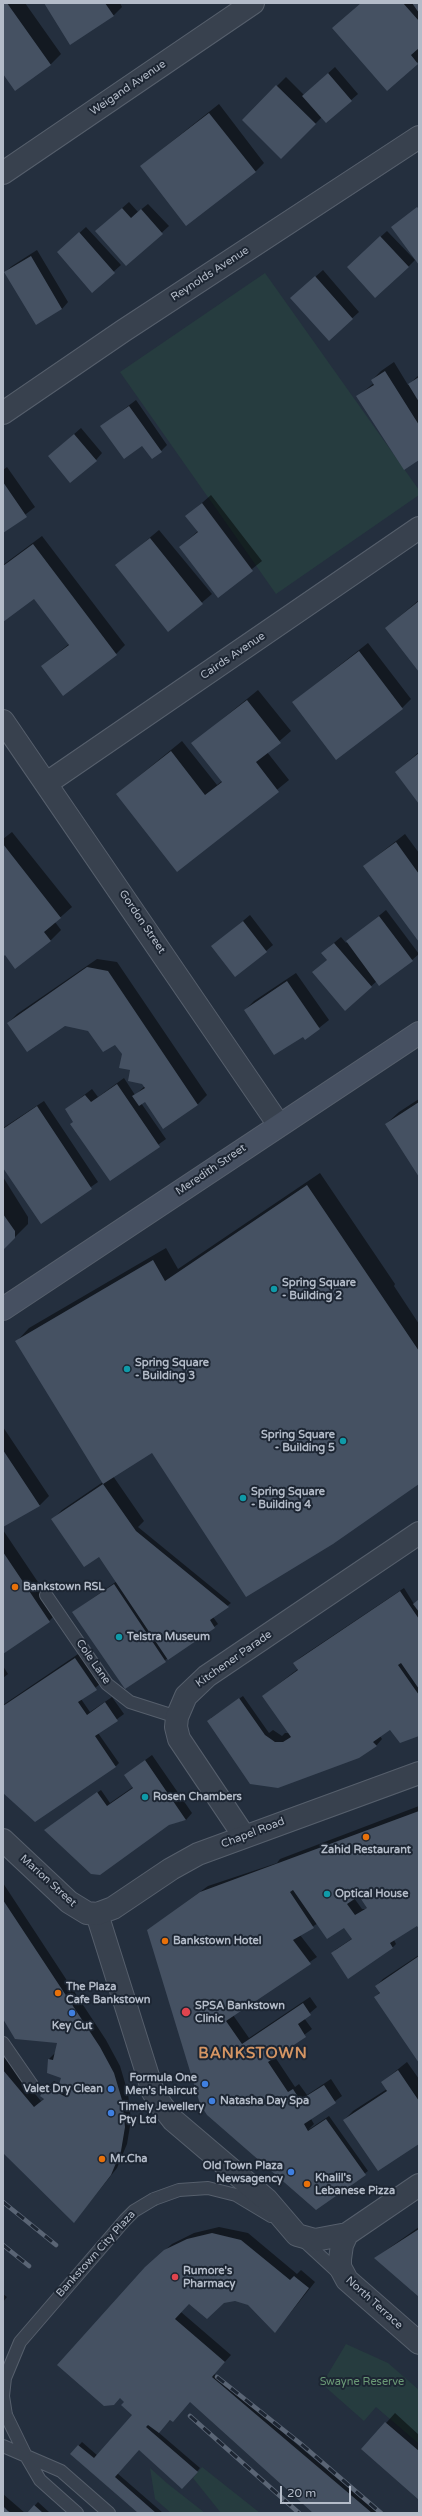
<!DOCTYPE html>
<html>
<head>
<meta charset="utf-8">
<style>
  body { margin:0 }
  #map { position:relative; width:422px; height:2516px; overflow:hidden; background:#242f3e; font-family:"Varela Round",sans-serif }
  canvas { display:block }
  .frame { position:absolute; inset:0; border:4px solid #b4bcc9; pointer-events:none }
  .scale { position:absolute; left:280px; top:2486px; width:71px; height:18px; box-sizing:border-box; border:2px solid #b4bcc9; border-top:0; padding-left:5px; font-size:12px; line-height:14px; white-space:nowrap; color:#b4bcc9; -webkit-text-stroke:3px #1d2633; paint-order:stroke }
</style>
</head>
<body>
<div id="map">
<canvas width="422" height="2516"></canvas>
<div class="frame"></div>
<div class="scale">20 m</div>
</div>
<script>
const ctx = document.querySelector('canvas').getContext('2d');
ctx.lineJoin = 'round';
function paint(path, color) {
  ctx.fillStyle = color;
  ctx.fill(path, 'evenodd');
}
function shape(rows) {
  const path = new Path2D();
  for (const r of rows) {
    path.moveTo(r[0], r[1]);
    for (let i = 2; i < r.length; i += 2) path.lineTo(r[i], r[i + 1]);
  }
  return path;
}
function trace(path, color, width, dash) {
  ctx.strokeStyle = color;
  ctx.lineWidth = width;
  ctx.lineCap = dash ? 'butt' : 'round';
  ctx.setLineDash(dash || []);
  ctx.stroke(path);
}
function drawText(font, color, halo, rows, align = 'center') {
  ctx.font = font + ' "Varela Round",sans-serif';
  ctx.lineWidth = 4;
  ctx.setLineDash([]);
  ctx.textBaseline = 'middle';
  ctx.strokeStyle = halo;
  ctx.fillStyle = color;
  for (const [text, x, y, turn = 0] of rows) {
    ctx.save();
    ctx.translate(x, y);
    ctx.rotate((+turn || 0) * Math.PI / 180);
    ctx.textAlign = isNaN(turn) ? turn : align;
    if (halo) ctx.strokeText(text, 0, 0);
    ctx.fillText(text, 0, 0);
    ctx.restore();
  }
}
paint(shape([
  [265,273,419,490,419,495,276,594,120,372],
  [346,2344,388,2363,419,2390,419,2444,376,2407,364,2421,322,2384],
  [202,2467,260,2513,221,2513,193,2478],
  [150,2468,168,2484,205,2513,171,2513,155,2499]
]), '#263c3f');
paint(shape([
  [3,3,25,3,61,54,50,65,3,72],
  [45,3,120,3,122,7,113,16],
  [361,3,419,3,419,61,387,89],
  [335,67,358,94,326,122,322,117,281,158,243,120,286,77,304,95],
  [219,104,264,163,255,172,141,166],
  [129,202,138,212,148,204,169,226,126,265,103,225],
  [86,227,121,265,92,291,65,246],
  [387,231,415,260,408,267,354,261],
  [37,250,68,302,62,309,5,272,12,266],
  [323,270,359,312,329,339,298,292],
  [394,362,408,385,419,375,419,459,358,396,374,383,372,380,381,371],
  [136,400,167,445,161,451,102,426],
  [81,428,102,453,96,460,49,456],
  [7,467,35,507,3,532,3,470],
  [211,495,262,561,218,596,180,547,198,531,187,516],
  [159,530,212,594,168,631,116,566],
  [42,536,125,645,116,654,42,666,69,644,34,598,3,620,3,565],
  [419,600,419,670,386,628],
  [368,643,411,699,402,708,293,702],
  [258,690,291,731,267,752,289,780,177,871,117,794,182,741,217,785,222,781,193,743],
  [419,752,419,802,396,772],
  [12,832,72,907,55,922,61,930,50,941,3,955,3,839],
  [405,834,419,853,419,940,364,866],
  [386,910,419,954,412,960,377,981,345,1009,328,959,329,947,341,937,346,943],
  [250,915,273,945,266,951,213,946],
  [97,959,117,962,207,1095,198,1104,163,1127,146,1101,141,1103,166,1139,110,1180,66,1109,92,1089,98,1097,124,1078,135,1095,145,1086,115,1043,89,1030,65,1025,8,1023,17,1014],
  [296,973,329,1020,305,1039,304,1035,245,1010,254,1001],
  [419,1099,419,1175,386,1124,399,1112],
  [44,1101,98,1182,41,1222,3,1166,3,1128],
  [320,1173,395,1284,394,1286,419,1324,419,1483,152,1452,113,1476,144,1521,138,1527,231,1603,213,1617,218,1624,214,1627,125,1687,73,1612,117,1581,101,1557,53,1519,62,1510,103,1482,17,1341,29,1328,166,1248,178,1269],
  [3,1177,28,1217,28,1224,3,1249],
  [3,1427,49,1496,40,1505,3,1526],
  [3,1530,58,1612,49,1621,3,1653],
  [404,1588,414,1604,419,1599,419,1735,391,1729,380,1736,382,1739,376,1746,278,1787,211,1718,243,1696,269,1733,273,1730,282,1736,285,1733,290,1733,263,1696,298,1669,294,1663,301,1657],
  [84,1650,105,1680,81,1699,90,1712,112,1697,124,1714,98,1733,119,1763,116,1766,3,1791,3,1705],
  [3,1666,8,1674,3,1678],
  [152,1755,192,1813,186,1820,169,1824,45,1830,101,1790,110,1803,133,1787,125,1775],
  [419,1806,419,1927,417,1925,394,1940,396,1944,393,1947,348,1977,335,1950,353,1938,344,1927,318,1923,300,1935,317,1957,233,2015,249,2038,310,1997,317,2007,304,2018,312,2029,275,2057,295,2087,299,2084,307,2095,331,2079,342,2096,311,2119,314,2124,308,2130,329,2116,368,2171,316,2208,148,1930,208,1886,277,1863,280,1859],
  [359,1894,368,1908,366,1909,362,1909,354,1898],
  [3,1883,106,2040,120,2066,128,2093,131,2120,127,2144,117,2168,74,2222,3,2152,3,2056,41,2101,45,2098,47,2088,54,2081,60,2084,62,2078,49,2059,56,2052,58,2042,3,2018],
  [419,1955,419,2061,375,1997,380,1992,376,1986,383,1979],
  [407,2062,419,2079,419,2143,344,2120,353,2111,387,2089,382,2082],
  [219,2227,248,2233,297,2274,301,2270,315,2282,275,2332,249,2305,236,2300,189,2303,181,2312,231,2355,214,2374,378,2513,316,2513,190,2401,158,2432,200,2468,182,2488,139,2449,117,2473,163,2513,139,2513,71,2454,82,2442,98,2456,134,2415,125,2401,153,2261,172,2244,194,2233],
  [419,2227,419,2295,375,2258],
  [3,2294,7,2297,3,2302],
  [395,2413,419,2435,419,2498,363,2449],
  [3,2494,25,2513,3,2513],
  [38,2502,50,2513,28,2513]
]), '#0007');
paint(shape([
  [3,3,7,3,51,65,15,91,3,74],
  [44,3,105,3,114,16,70,45],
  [361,3,403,3,419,21,419,48,411,55,418,64,387,91,332,28],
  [412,3,419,3,419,13],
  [328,73,352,101,326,123,302,96],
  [276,85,316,124,281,159,242,120],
  [209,113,256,172,186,226,140,166],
  [417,207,419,209,419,265,391,227],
  [122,208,131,218,141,209,163,234,126,266,95,231],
  [79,232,115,273,92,293,57,252],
  [380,236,409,267,375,298,347,267],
  [31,256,62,309,36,325,4,272],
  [315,276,353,319,329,341,290,298],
  [385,371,419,425,419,460,404,470,356,396,374,385,371,380],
  [419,377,419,402,408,384],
  [129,406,162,452,152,459,142,446,124,459,100,426],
  [74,434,97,461,70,483,48,456],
  [3,482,27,517,3,533],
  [202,503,253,571,218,598,179,547,198,532,185,516],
  [150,538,203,604,168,632,115,565],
  [33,544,117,655,63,696,41,666,69,645,34,599,3,622,3,566],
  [419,601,419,672,385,628],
  [359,651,403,709,336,760,292,702],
  [247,700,281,743,256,762,279,792,177,872,116,794,171,751,205,795,222,782,191,743],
  [419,753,419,804,395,772],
  [396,842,419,874,419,942,363,866],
  [3,844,61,918,44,932,51,941,15,969,5,955,3,957],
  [379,916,413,961,379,986,346,941],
  [243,921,267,952,235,977,211,946],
  [334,943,372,987,345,1011,312,972,327,960,321,953],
  [87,967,108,971,198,1105,163,1129,145,1102,139,1106,132,1096,145,1088,142,1084,128,1081,130,1070,119,1068,122,1054,115,1045,103,1052,88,1031,65,1026,27,1052,7,1023],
  [287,981,320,1029,305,1040,303,1037,274,1055,244,1010],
  [117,1084,160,1147,110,1181,70,1124,73,1122,65,1109,85,1095,91,1102],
  [419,1102,419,1177,385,1124],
  [37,1106,92,1189,41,1224,3,1168,3,1129],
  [307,1185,419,1351,419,1484,333,1544,246,1597,152,1453,103,1484,15,1341,153,1260,165,1281],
  [3,1214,15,1231,15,1238,3,1250],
  [3,1450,40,1506,3,1527],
  [103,1484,136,1531,229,1607,210,1620,215,1628,168,1660,99,1557,84,1567,51,1519],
  [3,1552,50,1622,3,1654],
  [114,1584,166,1662,125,1689,72,1612],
  [400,1591,419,1619,419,1689,401,1663,398,1665,419,1695,419,1736,400,1743,390,1730,373,1742,377,1746,359,1758,278,1788,250,1784,207,1721,239,1698,265,1735,275,1742,283,1742,291,1737,262,1696,298,1670,293,1663],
  [419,1599,419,1612,413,1604],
  [75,1658,97,1690,78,1702,87,1715,105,1702,118,1721,95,1736,116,1767,35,1822,3,1793,3,1706],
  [145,1760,186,1820,169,1825,100,1875,91,1874,44,1830,97,1792,107,1806,133,1788,124,1775],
  [419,1811,419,1929,417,1926,390,1943,393,1948,348,1979,331,1953,352,1939,344,1928,327,1939,293,1890,290,1892,314,1928,293,1940,311,1964,226,2021,242,2044,303,2003,311,2015,298,2024,306,2037,268,2062,288,2092,293,2089,300,2100,324,2085,336,2103,304,2124,308,2131,326,2119,366,2175,316,2210,207,2115,200,2104,147,1930,200,1892],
  [359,1896,367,1908,355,1915,347,1904],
  [3,1900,100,2047,114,2073,122,2100,125,2127,121,2151,111,2175,74,2223,3,2153,3,2070,34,2107,44,2099,40,2096,47,2087,66,2097,69,2091,58,2087,61,2078,47,2073,48,2059,53,2060,57,2043,15,2039,3,2019],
  [419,1956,419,2063,374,1997,380,1993,375,1986],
  [398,2070,419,2101,419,2144,378,2171,343,2120,387,2091,381,2082],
  [419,2229,419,2297,374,2258],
  [212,2233,241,2240,290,2280,294,2276,309,2288,275,2333,248,2305,235,2301,224,2303,207,2319,189,2304,175,2319,225,2362,212,2377,372,2513,313,2513,190,2402,173,2422,170,2420,159,2433,148,2425,146,2427,198,2472,182,2489,139,2450,115,2477,156,2513,138,2513,70,2454,78,2445,94,2458,132,2415,121,2405,124,2402,120,2398,114,2405,104,2406,57,2365,145,2267,164,2250,187,2239],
  [385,2422,419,2451,419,2500,361,2449],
  [34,2505,43,2513,27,2513],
  [3,2506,8,2511,11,2513,3,2513]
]), '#455162');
const service = shape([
  [46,1595,107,1684,130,1702,177,1717],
  [3,2043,32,2085],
  [154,2199,179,2190,208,2188,236,2195,271,2216],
  [303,2240,341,2275],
  [6,2415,26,2456,40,2480,77,2513],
  [3,2446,61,2471,109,2513]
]);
const minor = shape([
  [3,173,253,3],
  [3,413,123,331,419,137],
  [3,721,279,1125],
  [47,783,419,528],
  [244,1836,179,1739,176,1727,177,1717,186,1696,207,1676,419,1533],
  [97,1914,153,2092,162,2106,173,2120,267,2200,297,2235,315,2240,347,2234,419,2185],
  [347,2234,342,2245,340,2259,340,2267,347,2280,419,2343]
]);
const tertiary = shape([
  [3,1840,69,1902,87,1913,97,1914,113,1908,171,1869,198,1854,419,1773]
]);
const secondary = shape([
  [3,1309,419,1033]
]);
trace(service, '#565f6c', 14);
trace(minor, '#565f6c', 24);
trace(tertiary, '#565f6c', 24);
trace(secondary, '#565f6c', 24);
trace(service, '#38414e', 12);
trace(minor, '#38414e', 22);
trace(tertiary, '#38414e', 22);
trace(secondary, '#465061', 22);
const rail = shape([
  [3,2202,56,2245],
  [3,2245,29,2266],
  [217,2377,301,2444,381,2513],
  [190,2416,299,2513]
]);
trace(rail, '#5a6575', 4.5);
trace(rail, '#1d2633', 3, [9]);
const serviceBridge = shape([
  [6,2415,3,2396,5,2378,20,2342,125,2220,134,2211,154,2199]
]);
trace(serviceBridge, '#565f6c', 14, []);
trace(serviceBridge, '#38414e', 12);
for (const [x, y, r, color] of [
  [274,1289,4,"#0f9aa8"],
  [127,1369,4,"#0f9aa8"],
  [343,1441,4,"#0f9aa8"],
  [243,1498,4,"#0f9aa8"],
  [15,1587,4,"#e8710a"],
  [119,1637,4,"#0f9aa8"],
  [145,1797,4,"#0f9aa8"],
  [366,1837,4,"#e8710a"],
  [327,1894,4,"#0f9aa8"],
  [165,1941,4,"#e8710a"],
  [58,1993,4,"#e8710a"],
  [186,2012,5,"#e0444e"],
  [72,2013,4,"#3f7fe0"],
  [205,2084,4,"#3f7fe0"],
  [111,2089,4,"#3f7fe0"],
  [212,2101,4,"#3f7fe0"],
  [111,2113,4,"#3f7fe0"],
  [102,2159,4,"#e8710a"],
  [291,2172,4,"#3f7fe0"],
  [307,2184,4,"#e8710a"],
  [175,2277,4,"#e0444e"]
]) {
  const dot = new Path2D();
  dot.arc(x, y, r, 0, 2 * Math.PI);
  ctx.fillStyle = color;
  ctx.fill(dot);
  trace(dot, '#1d2633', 1.5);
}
drawText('11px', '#b4bcc9', '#1d2633', [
  ["Weigand Avenue",128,88,-34],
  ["Reynolds Avenue",210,274,-33],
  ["Cairds Avenue",233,656,-34],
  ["Gordon Street",142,922,56],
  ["Meredith Street",211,1170,-34],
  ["Kitchener Parade",234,1659,-35],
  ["Cole Lane",93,1662,55],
  ["Chapel Road",253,1833,-21],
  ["Marion Street",48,1881,42],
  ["Bankstown City Plaza",96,2254,-48],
  ["North Terrace",374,2303,42]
]);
drawText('bold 11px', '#b4bcc9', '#1d2633', [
  ["Spring Square",282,1283],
  ["- Building 2",282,1296],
  ["Spring Square",135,1363],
  ["- Building 3",135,1376],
  ["Spring Square",335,1435,"right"],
  ["- Building 5",335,1448,"right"],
  ["Spring Square",251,1492],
  ["- Building 4",251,1505],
  ["Bankstown RSL",23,1587],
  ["Telstra Museum",127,1637],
  ["Rosen Chambers",153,1797],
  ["Zahid Restaurant",366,1850,"center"],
  ["Optical House",335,1894],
  ["Bankstown Hotel",173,1941],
  ["The Plaza",66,1987],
  ["Cafe Bankstown",66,2000],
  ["SPSA Bankstown",195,2006],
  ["Clinic",195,2019],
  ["Key Cut",72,2026,"center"],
  ["Formula One",197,2078,"right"],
  ["Men's Haircut",197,2091,"right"],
  ["Valet Dry Clean",103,2089,"right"],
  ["Natasha Day Spa",220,2101],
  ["Timely Jewellery",119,2107],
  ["Pty Ltd",119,2120],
  ["Mr.Cha",110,2159],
  ["Old Town Plaza",283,2166,"right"],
  ["Newsagency",283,2179,"right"],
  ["Khalil's",315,2178],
  ["Lebanese Pizza",315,2191],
  ["Rumore's",183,2271],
  ["Pharmacy",183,2284]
], 'left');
drawText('11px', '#6b9a76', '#1d2633', [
  ["Swayne Reserve",362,2382]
]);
ctx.letterSpacing = '1px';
drawText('bold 15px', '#d59563', '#1d2633', [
  ["BANKSTOWN",253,2054]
]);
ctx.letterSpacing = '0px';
</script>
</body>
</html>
